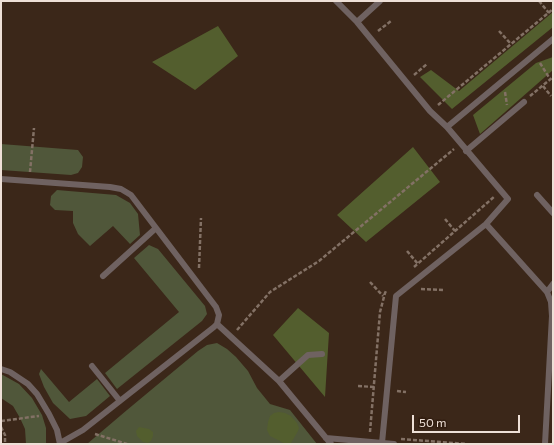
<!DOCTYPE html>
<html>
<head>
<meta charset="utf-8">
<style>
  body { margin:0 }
  #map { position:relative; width:554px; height:445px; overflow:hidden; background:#3b2719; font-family:Commissioner,sans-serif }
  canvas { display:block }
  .frame { position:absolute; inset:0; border:2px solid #eee0d7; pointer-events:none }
  .scale { position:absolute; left:412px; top:415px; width:108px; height:18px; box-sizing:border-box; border:2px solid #eee0d7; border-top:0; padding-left:5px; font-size:12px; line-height:14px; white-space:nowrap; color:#eee0d7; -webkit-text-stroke:3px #311d10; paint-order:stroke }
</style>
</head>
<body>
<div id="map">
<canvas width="554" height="445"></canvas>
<div class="frame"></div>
<div class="scale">50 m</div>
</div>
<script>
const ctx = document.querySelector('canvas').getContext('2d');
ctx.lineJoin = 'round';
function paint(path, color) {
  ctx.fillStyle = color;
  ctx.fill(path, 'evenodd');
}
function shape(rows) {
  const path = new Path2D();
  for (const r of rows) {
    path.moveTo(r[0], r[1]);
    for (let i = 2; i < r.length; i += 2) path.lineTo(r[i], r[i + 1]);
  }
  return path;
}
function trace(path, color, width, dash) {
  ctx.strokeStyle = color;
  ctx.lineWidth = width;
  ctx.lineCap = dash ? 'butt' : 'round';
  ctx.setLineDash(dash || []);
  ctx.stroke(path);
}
paint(shape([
  [1,144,78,150,83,157,82,167,78,173,71,175,1,170],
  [57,190,116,195,130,203,138,214,140,235,130,244,113,226,90,246,78,234,73,223,73,211,55,210,50,205,51,196],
  [149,245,158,249,205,306,207,314,202,321,117,389,105,373,179,312,134,258],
  [217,343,227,349,236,357,248,371,257,388,270,404,290,410,317,444,87,444,127,410,198,351,207,345],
  [41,369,69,402,97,379,110,396,86,416,70,419,53,403,44,387,39,374],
  [1,374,19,384,32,398,42,415,46,428,46,444,26,444,25,429,20,418,13,406,1,398]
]), '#50573a');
paint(shape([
  [553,12,553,27,452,109,420,77,431,70,459,91],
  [218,26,238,56,195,90,152,62],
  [553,57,553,70,480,134,473,115,536,63],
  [413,147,440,182,366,242,337,215],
  [298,308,329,333,325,397,273,335],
  [279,412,285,413,291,416,297,423,299,428,298,431,291,443,285,444,278,440,270,436,267,430,268,422,270,416,274,413],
  [139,427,149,429,153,432,153,436,151,441,148,443,143,442,137,436,136,431]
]), '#535e2e');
trace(shape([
  [539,1,549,13],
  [378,31,391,21],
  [499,31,511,44],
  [540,63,550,79],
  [414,75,427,64],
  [543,86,551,96],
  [505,92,507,105],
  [530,96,553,77],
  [438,105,553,9],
  [30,172,34,128],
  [445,219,455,231],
  [407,251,418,264],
  [414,267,495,196],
  [199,268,201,218],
  [370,282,383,296],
  [421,289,444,290],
  [237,330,270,292,319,261,454,149],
  [358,386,374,387],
  [397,391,406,392],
  [1,421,39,416],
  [1,427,5,435,5,444],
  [370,432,380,312,385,293,386,291],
  [95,434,127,444],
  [401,439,467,444]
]), '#837165', 2.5, [4, 2]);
trace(shape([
  [336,1,357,22,430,111,447,127,508,199,486,224,396,296,382,443],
  [357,22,380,1],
  [447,127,553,39],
  [466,151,524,102],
  [1,179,110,187,121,189,131,195,216,307,219,315,217,324,214,327,83,430,60,443],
  [537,195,553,213],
  [486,224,547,292,551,302,552,316,545,444],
  [103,276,156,228],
  [547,292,553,284],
  [217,324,279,381,331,444],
  [92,366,120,401],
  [1,369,10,372,28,384,37,394,49,414,57,430,60,444],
  [279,381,308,355,322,354],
  [326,438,394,444]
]), '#6f6261', 6);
</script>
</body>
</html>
